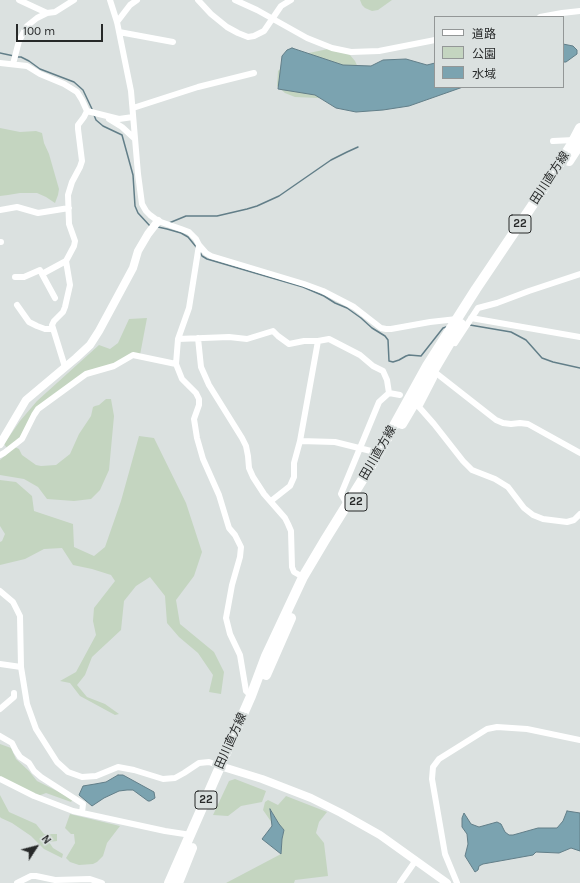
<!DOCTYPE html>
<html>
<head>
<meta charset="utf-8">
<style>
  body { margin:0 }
  #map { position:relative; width:580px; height:883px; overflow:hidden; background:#dbe1e0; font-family:Karla,"Noto Sans JP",sans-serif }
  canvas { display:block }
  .legend { position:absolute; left:434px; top:16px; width:130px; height:72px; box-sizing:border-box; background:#dbe1e0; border:1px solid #939797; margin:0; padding:5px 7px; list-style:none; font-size:12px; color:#272929 }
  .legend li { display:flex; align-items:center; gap:8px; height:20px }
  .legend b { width:20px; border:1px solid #939797 }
  .north { position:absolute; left:16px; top:827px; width:40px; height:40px; -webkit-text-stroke:3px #dbe1e0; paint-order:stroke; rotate:54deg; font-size:11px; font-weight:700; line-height:16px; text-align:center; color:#272929 }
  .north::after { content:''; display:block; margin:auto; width:14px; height:18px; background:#272929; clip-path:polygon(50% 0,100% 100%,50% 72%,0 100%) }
  .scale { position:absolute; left:16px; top:24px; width:87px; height:18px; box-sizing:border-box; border:2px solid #272929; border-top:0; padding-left:5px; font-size:12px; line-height:14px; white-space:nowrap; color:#272929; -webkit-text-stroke:3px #dbe1e0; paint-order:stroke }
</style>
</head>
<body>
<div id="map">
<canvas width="580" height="883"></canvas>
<ul class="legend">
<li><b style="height:5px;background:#fff"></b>道路</li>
<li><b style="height:11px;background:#c4d5c0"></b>公園</li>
<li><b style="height:11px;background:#7ba3b0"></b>水域</li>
</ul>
<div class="north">N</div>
<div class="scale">100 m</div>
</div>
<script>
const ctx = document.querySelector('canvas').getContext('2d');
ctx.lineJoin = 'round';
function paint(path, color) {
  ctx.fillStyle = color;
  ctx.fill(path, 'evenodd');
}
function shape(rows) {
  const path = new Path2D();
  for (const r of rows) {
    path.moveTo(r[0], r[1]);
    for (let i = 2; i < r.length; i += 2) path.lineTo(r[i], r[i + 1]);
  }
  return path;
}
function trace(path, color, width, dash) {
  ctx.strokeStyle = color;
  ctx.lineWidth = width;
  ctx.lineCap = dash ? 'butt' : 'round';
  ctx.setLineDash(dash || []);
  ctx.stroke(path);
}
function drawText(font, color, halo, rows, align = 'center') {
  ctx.font = font + ' Karla,"Noto Sans JP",sans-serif';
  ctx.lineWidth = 4;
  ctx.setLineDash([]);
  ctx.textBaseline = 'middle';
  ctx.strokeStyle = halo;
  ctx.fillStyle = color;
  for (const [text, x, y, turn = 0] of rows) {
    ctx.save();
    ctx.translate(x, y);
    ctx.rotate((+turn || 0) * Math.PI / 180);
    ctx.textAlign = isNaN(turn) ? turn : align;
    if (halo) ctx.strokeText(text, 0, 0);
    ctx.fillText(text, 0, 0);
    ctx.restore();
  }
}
paint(shape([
  [360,0,392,0,378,10,372,11,365,8,362,5],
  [328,49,343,51,350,55,355,61,361,74,340,95,318,98,295,97,285,93,277,86,278,71,281,68,304,54],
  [0,128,20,132,36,131,42,133,44,143,49,154,59,189,58,195,55,203,46,197,37,193,20,193,8,195,0,196],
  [147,318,140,355,110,365,85,372,37,409,21,437,7,448,4,444,20,421,37,401,99,345,110,349,118,343,129,319],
  [106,399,111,399,114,416,109,470,100,490,91,499,74,501,47,499,38,487,24,479,0,475,0,460,10,451,15,447,19,449,22,455,36,465,41,466,56,465,70,454,79,434,91,416,93,407,95,406,99,405],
  [139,436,154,438,186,503,202,552,194,576,176,600,180,624,214,652,224,672,221,694,209,692,213,675,198,653,179,637,167,623,165,596,150,577,136,586,124,601,121,630,92,657,85,675,77,685,87,697,105,704,119,714,115,715,80,696,70,683,60,681,76,672,96,635,93,621,94,608,115,581,111,575,92,569,73,565,62,548,44,549,25,559,0,565,0,542,2,541,5,534,0,526,0,480,16,482,32,496,34,511,73,524,74,547,94,556,105,547,121,501],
  [0,744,11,748,16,759,29,771,37,781,73,799,71,802,46,793,38,796,0,778],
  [235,779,266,791,262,802,241,806,228,816,213,815,229,781],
  [0,795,9,812,36,824,44,834,57,834,57,841,49,842,53,848,63,854,62,858,44,849,31,836,12,823,1,818,0,817],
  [286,796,327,812,319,822,316,833,324,843,328,876,295,880,294,883,226,883,281,854,282,839,284,830,279,824,271,810,272,823,263,810,265,802,268,800,278,805],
  [70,814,120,826,107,843,103,856,97,862,93,864,79,865,70,862,66,858,75,843,74,834,71,834,65,828]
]), '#c4d5c0');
const water = shape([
  [563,44,573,46,577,50,577,54,566,62,563,62,563,44],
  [292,48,343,65,371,66,383,60,406,59,427,65,435,63,435,87,463,87,409,106,383,110,356,112,336,108,315,95,278,89,282,56,287,50,292,48],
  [118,775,123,775,154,792,155,798,150,801,148,801,133,790,127,790,119,791,104,798,92,806,79,795,83,786,95,784,106,782,118,775],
  [270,809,279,824,284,830,282,839,281,854,262,839,272,826,270,809],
  [567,811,580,813,580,851,571,848,559,853,536,852,533,855,483,864,479,866,478,870,475,872,465,856,468,844,467,834,462,827,462,818,464,813,471,824,479,827,497,822,501,824,505,832,509,835,513,835,538,828,557,828,563,821,567,811]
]);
paint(water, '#7ba3b0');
trace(water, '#627e88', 1);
trace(shape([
  [0,53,14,56],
  [18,57,21,57,29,61,40,69,74,82,83,90,92,109],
  [94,115,96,120,103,126,122,135,133,175,135,206,138,213,150,226],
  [169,223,186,216,217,216,247,209,257,206,279,196,331,160,347,152,358,147],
  [158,227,167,229,181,233,188,237,197,248],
  [200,252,202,256,207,259,303,287,324,296,335,303,347,308,361,318,372,328,385,336,388,340,389,361,393,362,399,360,406,356,409,355,421,356,443,328,446,327],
  [470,325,511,332,526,340,542,358,553,362,580,368]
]), '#627e88', 1.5);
trace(shape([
  [19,0,47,13],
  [110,0,117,22,131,91,138,174,142,204,146,211,150,215,158,221,181,229,189,232,196,239,199,245,206,253,211,256,304,284,323,291,354,307,381,328,386,329,391,329,430,322,457,319],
  [198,0,211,14,227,27,238,33,248,37,254,36,264,31,281,6,291,0],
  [235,0,257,10,307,38,332,48,351,52,379,51,435,40],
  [540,17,562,13,580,11],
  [117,22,130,5,137,0],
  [119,32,173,42],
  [0,63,27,66,40,74,64,84,77,92,82,100,87,111,119,119,133,117],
  [13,64,19,41,27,26,37,18,47,13,55,12,74,0],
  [133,108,198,87,254,73],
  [109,119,122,127,135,139],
  [553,141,574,140],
  [0,210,17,207,38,213,69,208],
  [0,242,1,242],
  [199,245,189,308,178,339,176,364,182,379,196,393,199,399,199,405,194,419,197,438,203,459,219,495,229,528,235,535,241,547,240,557,232,585,226,618,230,634,240,655,246,691,251,696],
  [15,277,24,277,40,270,42,274],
  [55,298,42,274,66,261],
  [17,305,29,322,37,326,45,329,53,329],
  [471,318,580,337],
  [198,338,201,367,209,385,242,438,246,446,248,456,249,468,253,477,264,494,285,518,288,524,291,531,292,567,294,572,303,577],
  [178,339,229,337,247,339,273,331,278,336,289,344,304,341,318,341,329,339,360,355,373,366,383,371,387,380,389,393,400,395],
  [455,343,478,308,497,303,529,291,580,274],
  [65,367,52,325,54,321,63,312,65,307,70,285,66,261,74,246,75,241,69,224,68,195,72,182,80,167,82,161,78,129,78,125,84,117,87,111],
  [436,373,496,420,503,423,511,424,520,423,528,424,580,453],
  [416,405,419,407,434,424,463,461,472,470,495,479,508,487,524,508,533,515,543,519,567,522,574,520,580,514],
  [419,407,434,378],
  [300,441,335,442,379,453],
  [0,455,4,453,22,439,34,415,38,409,86,374,114,366,133,355,176,364],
  [271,501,290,486,294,477,294,463,300,441,318,341],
  [347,504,341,494,379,402,389,393],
  [0,591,13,602,20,616,21,667,27,704,36,729,57,762,68,772,82,777,96,776,118,767,134,770,163,779,175,778,184,773,199,763,209,762,220,766],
  [0,664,21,667],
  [0,709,14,697,14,693],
  [0,736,12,743,16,751,20,757,29,763,34,771,41,777,83,804,82,813],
  [0,779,34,796,73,811,165,831,191,835],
  [17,883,31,876,36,876,55,880,90,879,102,883],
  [400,883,416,860],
  [457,883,445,854,432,779,433,767,439,759,487,729,497,727,527,729,580,740]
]), '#fff', 6);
trace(shape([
  [0,444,26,400,76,358,90,345,99,331,133,268,138,251,148,234,158,221],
  [220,766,262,779,311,798,341,813,380,835,447,883]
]), '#fff', 8);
trace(shape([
  [569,161,580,144],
  [402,424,461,324],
  [266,675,291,618],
  [169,883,251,696,266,656,303,577,325,540,379,453,427,366,476,289,542,191,570,147,580,128],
  [178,883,192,848]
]), '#fff', 10);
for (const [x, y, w] of [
  [520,224,22],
  [356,502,22],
  [206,800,22]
]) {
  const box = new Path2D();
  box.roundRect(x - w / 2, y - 9, w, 18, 3);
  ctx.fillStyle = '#dbe1e0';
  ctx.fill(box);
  trace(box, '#272929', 1);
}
drawText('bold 11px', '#272929', null, [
  ["22",520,224],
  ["22",356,502],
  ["22",206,800]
]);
drawText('12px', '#272929', '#dbe1e0', [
  ["田川直方線",550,178,-57],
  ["田川直方線",378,453,-60],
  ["田川直方線",231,741,-66]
]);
</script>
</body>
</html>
